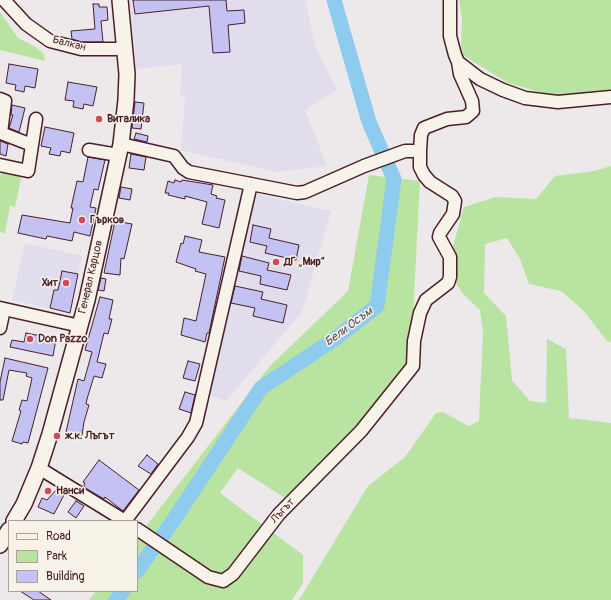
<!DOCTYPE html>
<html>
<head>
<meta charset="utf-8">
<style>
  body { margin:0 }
  #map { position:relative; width:611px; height:600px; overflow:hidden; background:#ede9ea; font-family:Pangolin,sans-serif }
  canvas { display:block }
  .legend { position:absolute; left:8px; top:520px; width:130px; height:72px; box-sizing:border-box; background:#f7f3e8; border:1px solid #b29e9c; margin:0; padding:5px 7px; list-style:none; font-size:12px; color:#4a1f2b }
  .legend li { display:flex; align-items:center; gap:8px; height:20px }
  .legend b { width:20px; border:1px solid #b29e9c }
</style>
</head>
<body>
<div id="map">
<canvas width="611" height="600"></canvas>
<ul class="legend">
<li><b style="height:5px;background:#f7f3e8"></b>Road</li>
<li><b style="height:11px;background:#b8e3a0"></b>Park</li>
<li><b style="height:11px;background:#c4c1f3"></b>Building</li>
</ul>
</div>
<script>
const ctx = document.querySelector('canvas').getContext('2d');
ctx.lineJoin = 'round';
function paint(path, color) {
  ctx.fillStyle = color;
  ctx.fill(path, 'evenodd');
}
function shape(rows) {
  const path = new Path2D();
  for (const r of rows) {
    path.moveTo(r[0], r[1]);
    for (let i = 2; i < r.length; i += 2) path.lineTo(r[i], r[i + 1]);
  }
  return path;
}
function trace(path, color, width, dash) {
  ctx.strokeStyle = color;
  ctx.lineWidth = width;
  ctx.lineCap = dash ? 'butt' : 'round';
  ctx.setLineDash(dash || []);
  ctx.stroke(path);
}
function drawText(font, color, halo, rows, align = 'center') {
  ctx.font = font + ' Pangolin,sans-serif';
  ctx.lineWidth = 3;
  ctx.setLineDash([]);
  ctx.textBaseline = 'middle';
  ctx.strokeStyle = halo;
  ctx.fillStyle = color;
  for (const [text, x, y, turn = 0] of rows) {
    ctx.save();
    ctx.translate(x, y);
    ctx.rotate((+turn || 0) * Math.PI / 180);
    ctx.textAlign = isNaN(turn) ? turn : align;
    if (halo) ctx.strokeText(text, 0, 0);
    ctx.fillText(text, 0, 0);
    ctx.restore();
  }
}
paint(shape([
  [130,0,305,0,315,45,337,90,305,110,327,166,277,172,181,150,185,97,180,97,182,64,136,69],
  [251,193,331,211,302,312,226,401,206,394],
  [25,243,82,256,70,313,12,300]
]), '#e1dded');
paint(shape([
  [459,0,611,0,611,89,557,97,508,83,461,54,462,19],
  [0,12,18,38,34,46,44,54,45,61,0,50],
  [611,166,611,342,607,341,583,310,561,291,529,284,520,259,507,238,485,244,484,293,506,316,512,380,530,401,546,403,547,339,566,349,569,418,611,423,611,600,299,600,368,486,405,457,436,413,443,412,469,426,479,421,483,332,480,310,463,294,456,283,453,246,464,207,496,197,536,199,555,176,594,171],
  [2,170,22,174,15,207,10,206,5,233,0,232,0,177],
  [369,175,420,181,414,296,413,366,291,502,238,468,220,493,303,555,303,583,292,600,89,600,96,591,137,591,137,538,270,366,348,291]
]), '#b8e3a0');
trace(shape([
  [137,571,173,521,261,388,336,338,377,306,394,179,369,122,334,0],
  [116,600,123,591]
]), '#8dccee', 15);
const building = shape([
  [133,0,226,0,227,11,244,10,245,23,228,25,230,52,213,53,209,6,135,14,133,0],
  [93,4,99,4,99,7,107,7,108,20,101,21,103,42,82,42,72,39,71,31,95,29,93,4],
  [9,64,38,69,35,88,25,86,24,92,15,90,16,85,6,83,9,64],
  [68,82,97,87,93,106,84,104,83,109,73,107,74,101,65,100,68,82],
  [135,102,144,103,141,129,132,128,135,102],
  [12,105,25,108,19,132,9,128,13,115,11,115,12,105],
  [45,127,74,133,70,153,61,151,60,156,49,154,51,148,41,146,45,127],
  [136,133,148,136,147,142,134,139,136,133],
  [0,141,8,144,6,156,0,154,0,141],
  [131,154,146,157,144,170,129,168,131,154],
  [88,157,105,160,98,190,94,189,90,207,96,208,90,236,74,232,72,241,47,236,46,239,18,233,22,215,70,223,73,208,71,208,77,181,83,182,88,157],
  [175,180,181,182,182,180,213,185,211,194,217,196,216,198,225,200,219,228,202,224,207,202,185,196,185,199,168,195,169,193,165,193,168,181,174,183,175,180],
  [121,187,132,189,130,200,119,198,121,187],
  [115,221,132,224,124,259,121,258,120,275,104,273,115,221],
  [253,225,271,229,269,238,299,245,296,260,265,253,267,246,250,242,253,225],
  [185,236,202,240,199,252,225,257,209,333,207,333,205,342,181,335,184,318,196,321,206,274,195,271,196,269,176,262,181,243,183,244,185,236],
  [242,256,269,263,267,270,291,275,287,290,260,284,261,276,239,271,242,256],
  [62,271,78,274,70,313,50,308,54,290,58,290,62,271],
  [101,278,106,279,104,291,98,290,101,278],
  [235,286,263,292,261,299,287,305,283,323,253,316,255,308,231,303,235,286],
  [100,297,113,300,109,319,112,319,108,334,104,333,97,362,106,364,102,378,94,376,87,399,86,404,89,405,84,422,82,435,66,432,78,379,84,381,92,352,85,350,100,297],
  [26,333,56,339,53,356,10,347,12,340,24,342,26,333],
  [5,358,48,368,28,443,23,442,22,444,12,441,21,411,19,410,22,400,27,401,32,378,26,376,27,373,9,370,3,400,0,400,0,382,5,358],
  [188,361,200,364,195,381,183,378,188,361],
  [185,392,195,395,191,413,179,409,185,392],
  [147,455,158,464,151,474,138,466,147,455],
  [99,460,139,490,123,511,105,497,104,499,85,488,84,485,85,483,83,482,99,460],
  [58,488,65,493,54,514,38,507,42,498,47,500,58,488],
  [76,501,84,506,76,518,68,512,76,501],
  [20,591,38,591,51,600,34,600,20,591]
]);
paint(building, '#c4c1f3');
trace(building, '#4a1f2b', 1);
const minor = shape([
  [4,0,26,24,50,41,81,49,125,49],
  [450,0,450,36,455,55,458,62,480,79,503,90,525,98,558,102,611,97],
  [0,99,5,101,1,133,32,145],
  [121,144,174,156,183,168,189,172,297,193,305,192,364,166,405,151,420,151,420,167,424,175,430,182,452,196,455,201,453,214,440,233,439,237,450,257,450,277,448,283,426,300,420,313,414,341,413,366,361,431,279,514,233,574,223,581,208,577,137,529],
  [89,150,118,155],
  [420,151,421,135,424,128,447,119,466,117,473,111,472,101,460,74,458,62],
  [0,165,28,171,36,119],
  [0,308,80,326],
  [0,328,4,309],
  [39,468,125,521],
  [125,521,188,437,196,423,251,184]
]);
const major = shape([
  [14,521,24,504,39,468,50,434,87,300,121,144,126,100,127,74,120,0],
  [0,545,9,530]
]);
trace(minor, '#4a1f2b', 15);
trace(major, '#4a1f2b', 18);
trace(minor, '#f7f3e8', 12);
trace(major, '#f7f3e8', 15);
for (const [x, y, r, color] of [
  [99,119,4,"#d1495b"],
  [82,220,4,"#d1495b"],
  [276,262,4,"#d1495b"],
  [66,283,4,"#d1495b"],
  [30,339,4,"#d1495b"],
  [57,436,4,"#d1495b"],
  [48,491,4,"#d1495b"]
]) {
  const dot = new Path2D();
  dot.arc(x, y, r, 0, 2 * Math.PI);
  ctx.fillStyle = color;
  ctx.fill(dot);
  trace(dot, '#f7f3e8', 1.5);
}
drawText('11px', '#4a1f2b', '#f7f3e8', [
  ["Балкан",69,44,14],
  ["Генерал Карцов",91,277,-77],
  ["Лъгът",283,511,-47]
]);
drawText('bold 11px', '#4a1f2b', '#f7f3e8', [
  ["Виталика",107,119],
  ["Гърков",90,220],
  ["ДГ „Мир“",284,262],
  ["Хит",58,283,"right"],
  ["Don Pazzo",38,339],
  ["ж.к. Лъгът",65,436],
  ["Нанси",56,491]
], 'left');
drawText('italic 12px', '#5e5366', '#f7f3e8', [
  ["Бели Осъм",349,327,-37]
]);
</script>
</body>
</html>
